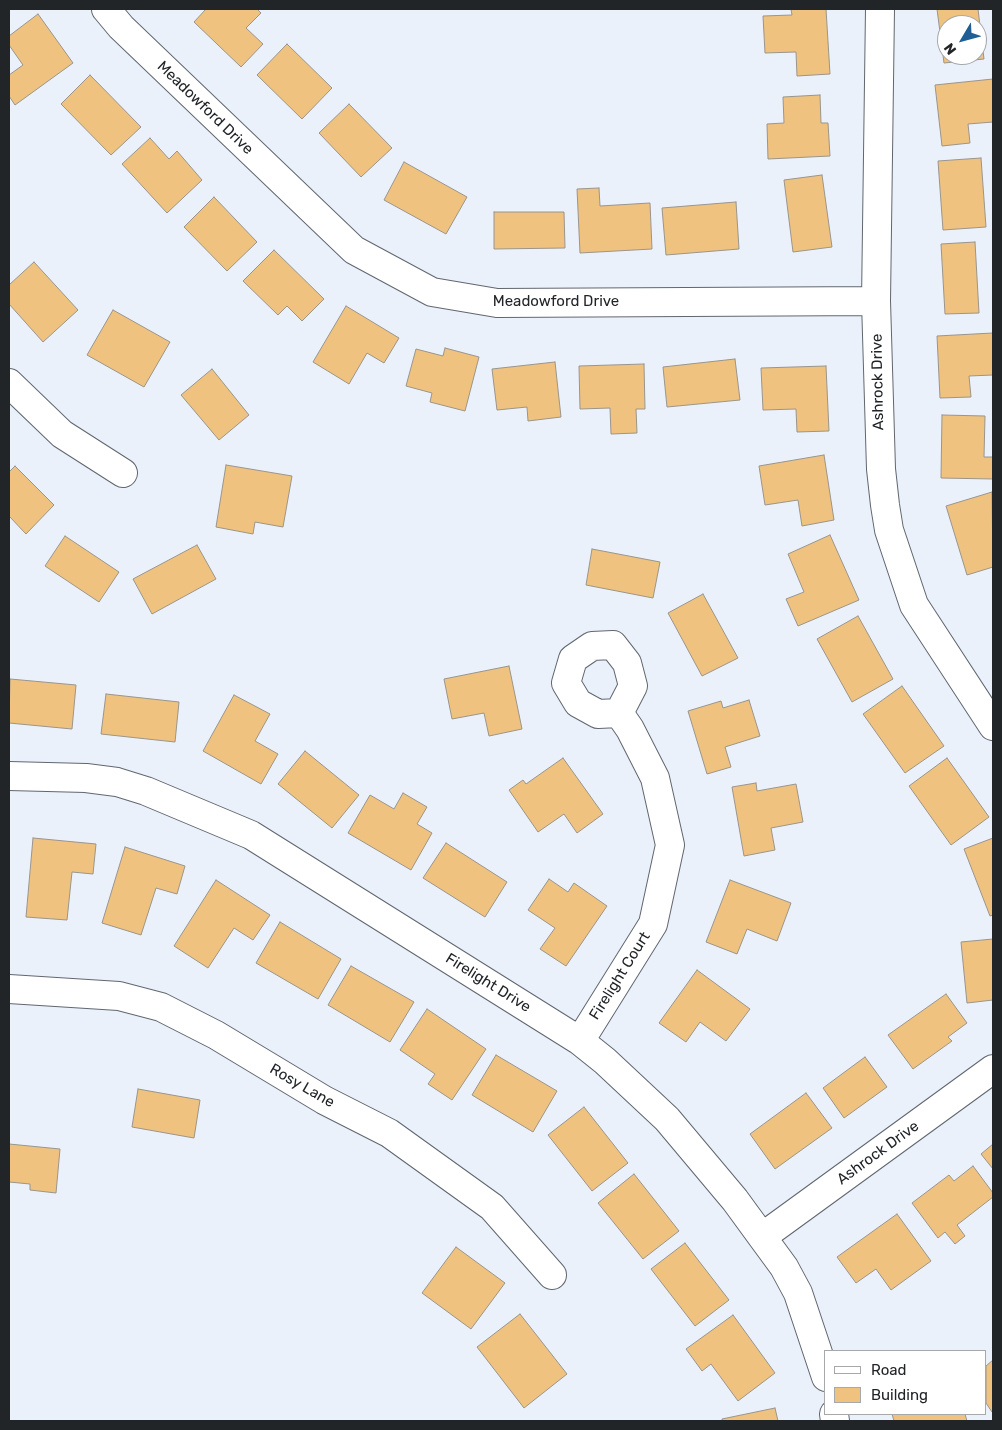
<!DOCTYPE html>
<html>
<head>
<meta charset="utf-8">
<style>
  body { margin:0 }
  #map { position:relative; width:1002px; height:1430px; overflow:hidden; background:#eaf1fb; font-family:Rubik,sans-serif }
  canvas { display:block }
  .frame { position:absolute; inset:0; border:10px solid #222528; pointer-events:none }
  .legend { position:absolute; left:824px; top:1350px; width:162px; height:65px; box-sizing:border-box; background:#fff; border:1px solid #a7a8a9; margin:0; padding:6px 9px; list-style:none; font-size:15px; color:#222528 }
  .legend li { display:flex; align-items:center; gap:10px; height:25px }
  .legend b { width:25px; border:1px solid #a7a8a9 }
  .north { position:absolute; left:937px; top:15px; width:50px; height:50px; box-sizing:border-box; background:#fff; border:1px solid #a7a8a9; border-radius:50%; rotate:233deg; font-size:14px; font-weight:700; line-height:20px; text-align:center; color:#222528 }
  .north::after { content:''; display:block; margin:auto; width:18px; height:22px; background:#205f95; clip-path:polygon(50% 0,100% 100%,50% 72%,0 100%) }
</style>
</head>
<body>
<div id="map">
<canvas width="1002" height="1430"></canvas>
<div class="frame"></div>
<ul class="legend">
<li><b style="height:6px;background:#fff"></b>Road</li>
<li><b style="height:14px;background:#efc37f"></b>Building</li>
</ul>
<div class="north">N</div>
</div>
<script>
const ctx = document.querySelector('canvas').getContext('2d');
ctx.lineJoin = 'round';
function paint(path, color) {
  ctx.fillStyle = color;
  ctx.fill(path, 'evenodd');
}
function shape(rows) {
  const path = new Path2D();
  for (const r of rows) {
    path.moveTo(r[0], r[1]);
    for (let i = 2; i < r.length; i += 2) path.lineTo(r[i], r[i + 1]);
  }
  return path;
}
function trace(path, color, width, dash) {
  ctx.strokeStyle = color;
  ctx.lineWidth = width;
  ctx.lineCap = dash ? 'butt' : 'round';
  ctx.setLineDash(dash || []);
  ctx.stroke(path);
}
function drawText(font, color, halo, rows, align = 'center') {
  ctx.font = font + ' Rubik,sans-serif';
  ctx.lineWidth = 4;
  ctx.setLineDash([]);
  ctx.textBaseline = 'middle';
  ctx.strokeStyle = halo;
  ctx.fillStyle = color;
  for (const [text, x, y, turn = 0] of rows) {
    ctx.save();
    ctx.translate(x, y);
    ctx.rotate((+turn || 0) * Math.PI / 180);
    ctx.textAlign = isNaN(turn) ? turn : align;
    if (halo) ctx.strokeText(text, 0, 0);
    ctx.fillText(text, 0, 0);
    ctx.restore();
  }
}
const building = shape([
  [206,9,257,9,261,13,246,28,263,44,241,67,194,22,206,9],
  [791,9,826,9,830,74,797,76,796,52,765,53,763,16,792,15,791,9],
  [937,9,978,9,984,59,944,63,937,9],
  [947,25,977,25,977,55,947,55,947,25],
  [38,14,73,63,15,105,9,96,9,75,23,65,9,45,9,36,38,14],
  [287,44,332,88,302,119,257,75,287,44],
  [90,75,141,127,111,155,61,104,90,75],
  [993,79,993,122,968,124,970,143,942,146,935,85,993,79],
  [820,95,821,123,828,123,830,156,768,159,767,124,784,123,783,97,820,95],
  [349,104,392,148,361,177,319,133,349,104],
  [150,138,169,159,177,151,202,180,167,213,122,164,150,138],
  [981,158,986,227,943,230,938,161,981,158],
  [404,162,467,197,446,234,384,200,404,162],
  [822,175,832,247,793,252,784,180,822,175],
  [599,188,600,206,650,203,652,249,580,253,577,189,599,188],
  [214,197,257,242,227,271,184,227,214,197],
  [736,202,739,249,666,255,662,208,736,202],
  [494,212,564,212,565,248,494,249,494,212],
  [975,242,979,313,945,314,941,244,975,242],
  [274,250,324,299,302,321,287,306,278,315,243,281,274,250],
  [34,262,78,310,43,342,9,304,9,285,34,262],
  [346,306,399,338,384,363,367,353,349,384,313,362,346,306],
  [113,310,170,342,144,387,87,355,113,310],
  [993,333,993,375,969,376,971,397,940,398,937,336,993,333],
  [445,348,479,357,465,411,430,402,432,393,406,386,416,349,443,356,445,348],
  [735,359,740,400,667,407,663,367,735,359],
  [555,362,561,417,528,421,527,407,497,410,492,369,555,362],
  [644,364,645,409,636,409,637,433,611,434,610,408,580,409,579,366,644,364],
  [826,366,829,431,797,432,796,409,763,410,761,368,826,366],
  [212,369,249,415,219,440,181,395,212,369],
  [942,415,985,416,984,457,993,457,993,479,941,478,942,415],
  [824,455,834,520,802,526,798,500,765,505,759,466,824,455],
  [226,465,292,476,283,527,255,522,253,534,216,527,226,465],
  [15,466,54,505,26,534,9,516,9,472,15,466],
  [992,492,993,567,967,575,946,506,992,492],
  [830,535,859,600,798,626,786,599,804,592,788,554,830,535],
  [65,536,119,572,99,602,45,566,65,536],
  [197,545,216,579,152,614,133,579,197,545],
  [592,549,660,562,653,598,586,585,592,549],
  [703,594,738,658,702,676,668,613,703,594],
  [858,616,893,679,852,702,817,639,858,616],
  [509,666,522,729,489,736,484,713,452,719,444,679,509,666],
  [10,679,76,685,72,729,9,723,10,679],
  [902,686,944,746,905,773,863,714,902,686],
  [106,694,179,702,175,742,101,734,106,694],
  [234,695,270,714,255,741,278,754,261,784,203,751,234,695],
  [749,700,760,736,725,747,731,767,707,774,688,711,721,701,723,708,749,700],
  [305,751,359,795,332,828,278,784,305,751],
  [563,758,603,814,577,833,564,814,538,832,509,790,523,780,526,784,563,758],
  [947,758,989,817,951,845,909,786,947,758],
  [756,783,757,791,796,784,803,822,771,828,775,850,744,856,732,787,756,783],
  [403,793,427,807,417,824,432,833,411,870,348,833,370,795,394,809,403,793],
  [33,838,96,844,93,874,72,872,67,920,26,917,33,838],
  [993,838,993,915,990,916,964,849,993,838],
  [446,843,507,882,485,917,423,878,446,843],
  [125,847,185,866,177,894,156,888,141,935,102,923,125,847],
  [549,879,568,892,574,883,607,906,566,966,540,949,555,928,528,910,549,879],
  [216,880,270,915,253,940,234,928,208,968,174,946,216,880],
  [730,880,791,903,777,941,747,929,737,954,706,942,730,880],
  [280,922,341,959,318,999,256,963,280,922],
  [993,939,993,1000,967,1003,961,942,993,939],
  [351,966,414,1002,390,1042,328,1005,351,966],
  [697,970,750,1009,726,1041,700,1022,686,1042,659,1023,697,970],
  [946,994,967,1023,948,1037,952,1041,913,1069,888,1035,946,994],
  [427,1009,486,1049,452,1100,428,1084,435,1074,400,1050,427,1009],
  [496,1055,557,1091,533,1132,472,1095,496,1055],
  [865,1057,887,1087,844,1118,823,1088,865,1057],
  [138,1089,200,1100,194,1138,132,1127,138,1089],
  [806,1093,832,1128,775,1169,750,1134,806,1093],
  [584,1107,628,1163,592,1191,548,1135,584,1107],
  [9,1144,60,1149,56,1193,30,1190,30,1184,9,1182,9,1144],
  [993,1144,993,1169,981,1154,993,1144],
  [973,1166,993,1193,993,1197,957,1225,965,1236,955,1244,945,1232,938,1238,912,1203,949,1175,954,1181,973,1166],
  [634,1174,679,1231,643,1259,598,1203,634,1174],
  [897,1214,931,1261,891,1290,876,1269,856,1283,837,1257,897,1214],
  [685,1243,729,1300,695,1326,651,1269,685,1243],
  [456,1247,505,1283,471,1329,422,1293,456,1247],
  [520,1314,567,1374,524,1408,477,1347,520,1314],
  [733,1315,775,1373,738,1401,711,1364,702,1371,686,1349,733,1315],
  [993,1360,993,1412,992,1412,986,1403,986,1366,993,1360],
  [775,1408,778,1421,722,1421,722,1419,775,1408],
  [892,1414,965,1414,967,1421,894,1421,892,1414]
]);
paint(building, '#efc37f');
trace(building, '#9a948b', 1);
const minor = shape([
  [106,9,121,27,354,250,432,292,497,303,876,301],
  [880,9,876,301,881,469,885,505,889,530,914,605,993,726],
  [9,383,62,434,123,473],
  [9,776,86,778,117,782,146,791,251,835,580,1041,605,1061,667,1119,735,1200,762,1237,784,1267,798,1293,826,1377],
  [9,989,119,996,161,1007,216,1035,324,1100,389,1133,492,1207,552,1275],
  [580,1041,653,924,670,845,655,778,630,729,619,713,598,714,578,703,566,683,573,659,592,646,613,645,627,663,633,686,619,713],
  [762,1237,993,1069],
  [834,1414,835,1421]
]);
trace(minor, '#61676f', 30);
trace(minor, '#fff', 28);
drawText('15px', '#222528', '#fff', [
  ["Meadowford Drive",205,108,44],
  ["Meadowford Drive",556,302],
  ["Ashrock Drive",878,382,-91],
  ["Firelight Court",620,976,-58],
  ["Firelight Drive",488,983,32],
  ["Rosy Lane",302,1086,30],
  ["Ashrock Drive",878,1153,-36]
]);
</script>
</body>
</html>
